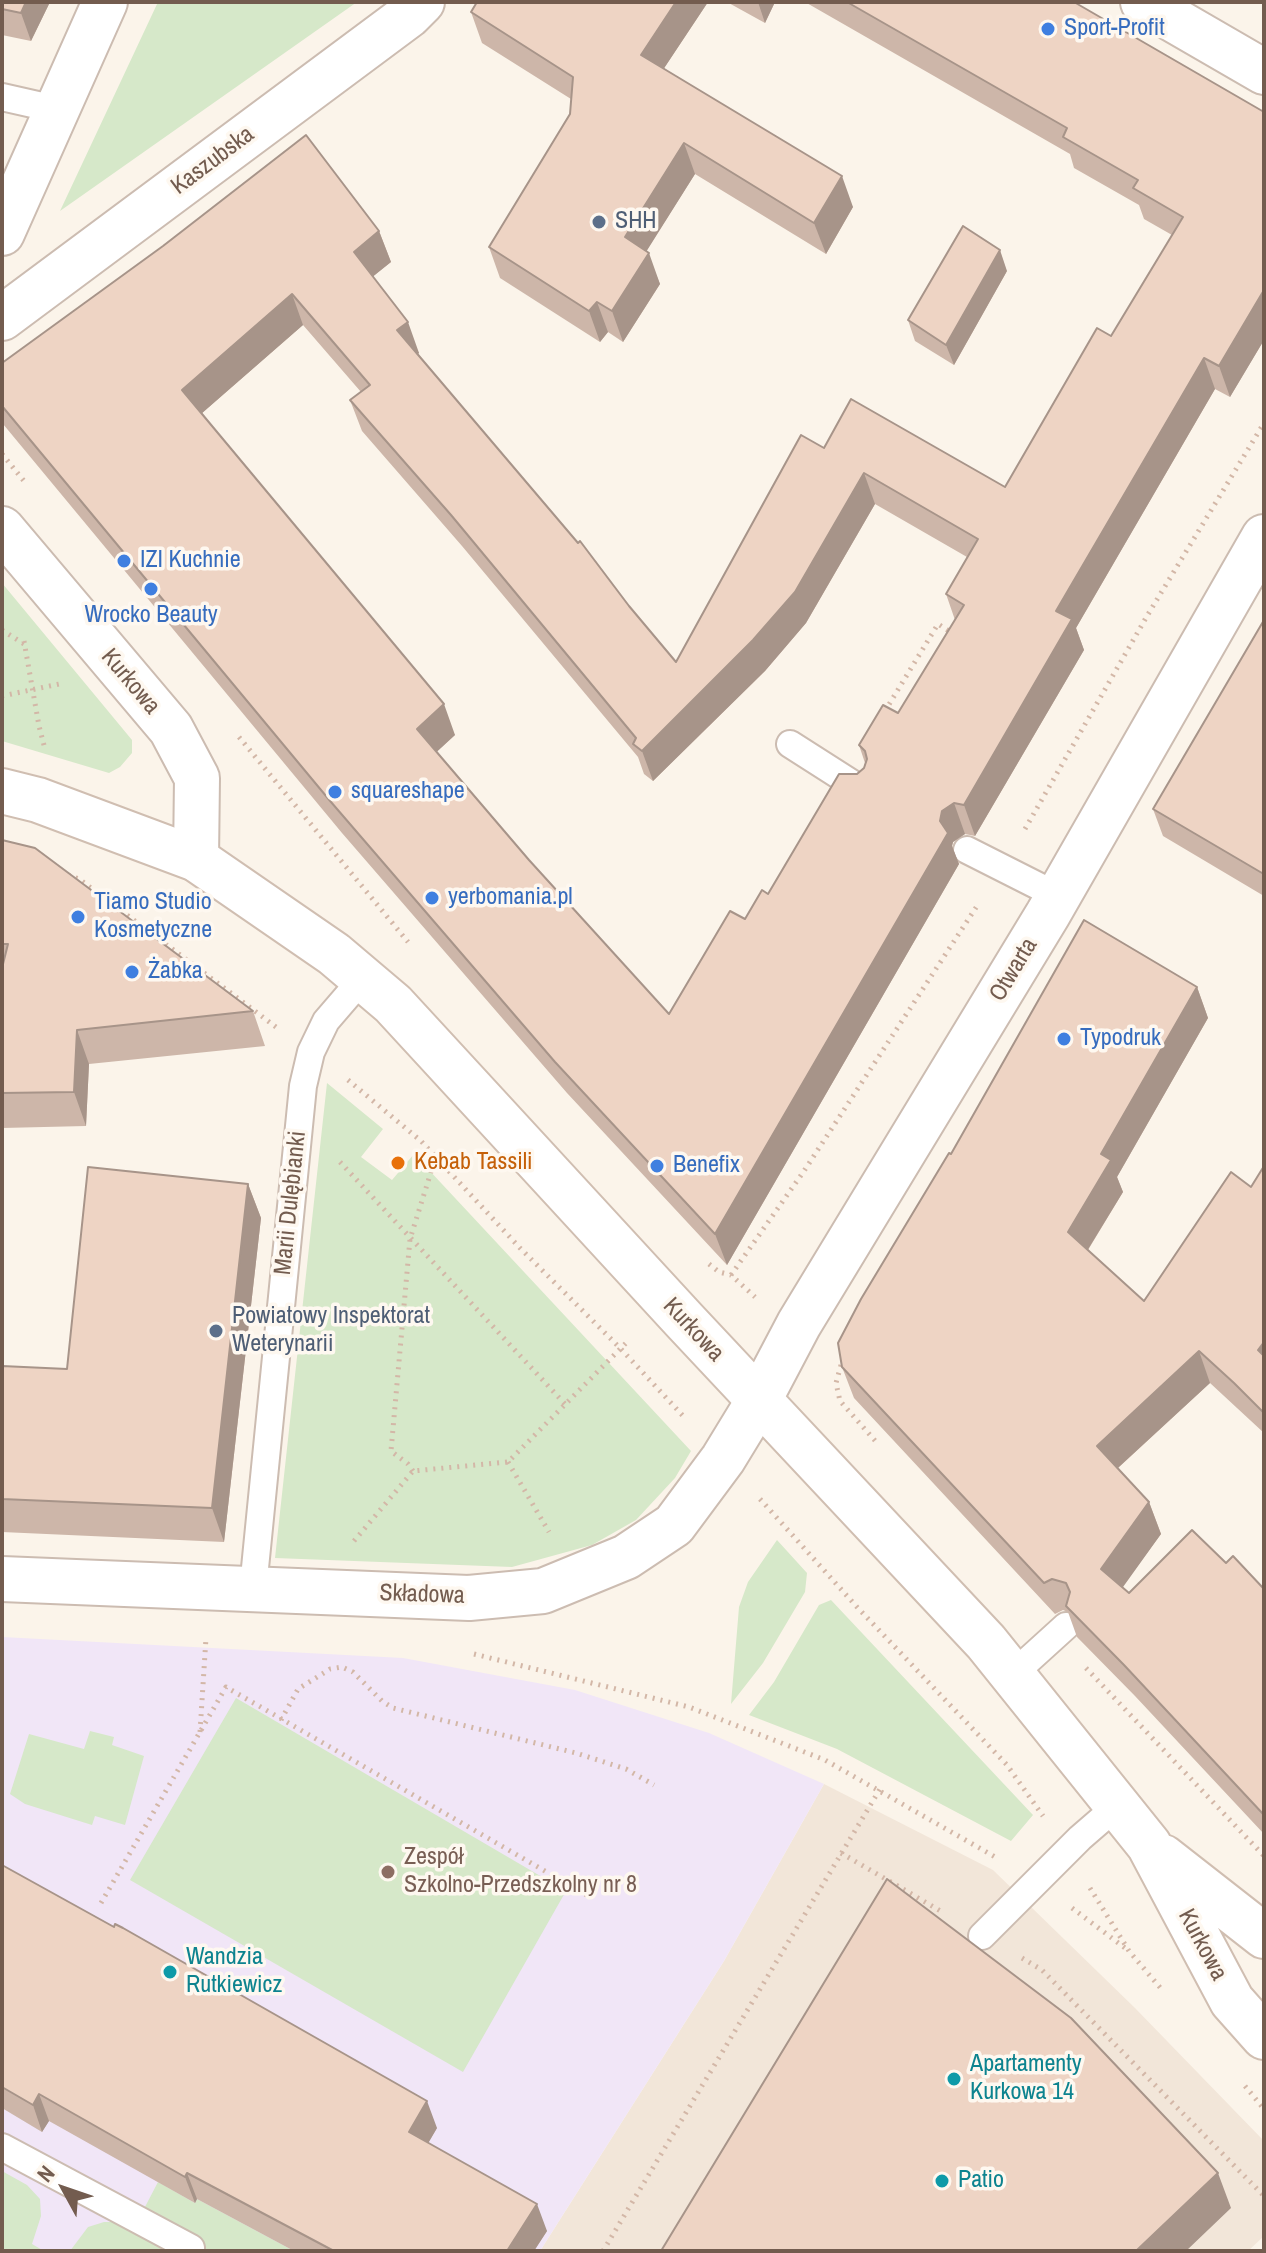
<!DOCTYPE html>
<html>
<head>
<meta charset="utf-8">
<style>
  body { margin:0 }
  #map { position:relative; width:1266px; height:2253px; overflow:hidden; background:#fbf4ea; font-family:"Archivo Narrow",sans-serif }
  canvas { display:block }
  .frame { position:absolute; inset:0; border:4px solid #735c4f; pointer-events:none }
  .north { position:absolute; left:24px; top:2149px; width:80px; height:80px; -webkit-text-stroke:6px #fef8f0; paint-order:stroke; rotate:310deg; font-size:22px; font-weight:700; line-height:32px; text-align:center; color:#735c4f }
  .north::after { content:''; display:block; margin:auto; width:28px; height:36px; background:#735c4f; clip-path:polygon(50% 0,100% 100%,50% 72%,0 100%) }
</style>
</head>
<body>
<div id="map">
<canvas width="1266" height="2253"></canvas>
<div class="frame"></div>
<div class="north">N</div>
</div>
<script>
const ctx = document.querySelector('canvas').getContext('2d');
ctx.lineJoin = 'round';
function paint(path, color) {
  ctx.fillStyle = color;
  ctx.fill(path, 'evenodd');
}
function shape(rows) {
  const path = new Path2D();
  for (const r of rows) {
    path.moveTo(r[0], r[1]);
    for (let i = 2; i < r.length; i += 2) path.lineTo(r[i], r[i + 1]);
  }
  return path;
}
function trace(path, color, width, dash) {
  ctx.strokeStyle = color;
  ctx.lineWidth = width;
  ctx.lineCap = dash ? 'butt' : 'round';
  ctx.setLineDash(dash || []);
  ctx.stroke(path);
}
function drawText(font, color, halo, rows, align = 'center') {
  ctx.font = font + ' "Archivo Narrow",sans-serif';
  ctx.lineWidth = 7;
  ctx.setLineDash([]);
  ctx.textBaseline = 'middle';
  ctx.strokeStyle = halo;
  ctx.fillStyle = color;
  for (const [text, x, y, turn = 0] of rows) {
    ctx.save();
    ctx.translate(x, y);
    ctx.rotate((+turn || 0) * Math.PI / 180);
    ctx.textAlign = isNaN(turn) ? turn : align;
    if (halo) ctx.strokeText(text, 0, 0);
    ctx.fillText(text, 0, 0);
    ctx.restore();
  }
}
paint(shape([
  [824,1784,993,1870,1135,2008,1264,2141,1264,2236,1248,2251,540,2251,724,1961]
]), '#f2e6d9');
paint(shape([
  [2,1637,403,1658,575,1690,709,1733,824,1784,724,1961,540,2251,2,2251]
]), '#f1e6f7');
paint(shape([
  [158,2,357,2,60,211],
  [2,583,132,740,132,753,120,767,109,773,2,741],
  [327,1083,383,1129,361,1157,392,1180,414,1154,691,1451,675,1478,636,1520,592,1545,512,1567,275,1558],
  [777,1540,807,1573,805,1592,763,1663,731,1704,739,1607,748,1582],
  [831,1600,1033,1815,1011,1841,837,1749,749,1715,774,1682,819,1605],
  [236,1698,566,1891,463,2072,130,1880],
  [90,1731,114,1737,112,1745,144,1756,125,1825,95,1816,92,1825,25,1804,10,1794,29,1734,84,1749],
  [2,2171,27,2185,40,2199,41,2216,32,2244,44,2251,2,2251],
  [158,2182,195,2203,197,2199,294,2251,70,2251,88,2227,104,2222,119,2222,134,2228]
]), '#d6e8c9');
const lane = shape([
  [2,97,55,109],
  [790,744,862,790],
  [967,850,1058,896],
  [253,1588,303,1086,311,1052,326,1021,363,978],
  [1012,1675,1066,1626],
  [982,1936,1080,1838,1117,1806],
  [2,2147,191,2248]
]);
const street = shape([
  [1143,2,1264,72],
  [2,233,105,2],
  [2,318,409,15,422,2],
  [2,529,171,729,197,778,196,859],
  [2,1579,469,1598,543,1591,626,1557,674,1525,723,1459,759,1400,799,1324,1048,914,1264,537]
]);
const secondary = shape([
  [2,791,38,800,196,859,334,954,393,1004,684,1320,986,1642,1149,1845,1232,2001,1264,2037],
  [1163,1857,1264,1936]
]);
trace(lane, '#ccbcb1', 30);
trace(street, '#ccbcb1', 48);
trace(secondary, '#d0beb1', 48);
trace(shape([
  [2,454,24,481],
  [2,630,24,644],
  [24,641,39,726,45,749],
  [2,696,64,683],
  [885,711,938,624,952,633],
  [239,737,408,942],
  [1025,829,1147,616,1264,423],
  [68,875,79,879,276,1027],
  [348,1080,421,1141,520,1248,620,1348,685,1418],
  [340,1162,565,1404],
  [709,1264,719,1272,731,1275,755,1297],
  [731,1275,804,1171,977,906],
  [841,1365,836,1383,840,1401,878,1444],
  [508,1462,549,1532],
  [413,1471,408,1464,391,1451,410,1239,431,1172,440,1161],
  [760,1499,857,1607,1007,1765,1043,1816],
  [354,1541,413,1471,508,1462,629,1340],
  [474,1654,689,1707,825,1760,997,1858],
  [1086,1668,1264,1856],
  [281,1720,298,1689,330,1669,342,1667,353,1672,382,1701,393,1708,576,1753,626,1769,654,1785],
  [200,1732,206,1638],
  [841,1853,944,1913],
  [1090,1888,1129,1951,1163,1991],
  [101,1903,226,1687,590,1897],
  [1072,1908,1125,1948],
  [1022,1958,1042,1970,1264,2196],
  [1245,2086,1264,2109],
  [603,2251,880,1789]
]), '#d3b7a7', 5, [2, 6]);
trace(lane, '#fff', 26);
trace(street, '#fff', 44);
trace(secondary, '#fff', 44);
paint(shape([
  [2,2,50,2,31,41,2,35],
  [708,2,664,68,853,207,826,254,695,174,646,251,660,284,623,342,608,332,600,342,500,278,489,247,570,114,571,99,482,43,471,12],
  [727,2,775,2,765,23],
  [805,2,1074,2,1264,112,1264,340,1230,397,1215,389,1076,628,1084,650,975,836,965,834,953,842,952,846,959,864,727,1265,567,1093,342,833,3,424,2,421,2,363,379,231,391,262,373,276,419,353,418,354,676,662,824,448,1005,487,1111,336,1172,235,1144,219,1139,205,1074,168,1070,154],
  [303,325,361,392,350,400,362,431,462,546,638,757,644,774,653,781,765,671,806,623,875,504,967,557,946,594,955,620,898,713,859,745,865,763,864,768,857,774,768,894,745,919,669,1014,529,860,436,752,455,735,202,413],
  [1007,271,954,365,915,341,908,320],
  [1264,620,1264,896,1163,836,1153,809],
  [2,840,253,1011,265,1046,89,1064,86,1126,2,1128],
  [1197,987,1208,1018,1117,1177,1123,1192,1088,1250,1144,1301,1251,1187,1264,1166,1264,1433,1210,1383,1118,1468,1149,1502,1161,1534,1122,1587,1129,1593,1226,1563,1264,1589,1264,1834,1135,1696,1077,1637,1068,1612,1063,1610,1055,1614,854,1398,842,1367,951,1154],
  [248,1184,261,1218,224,1542,2,1532,2,1366,67,1369],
  [2,1865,437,2128,428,2143,547,2231,534,2251,294,2251,197,2199,195,2203,49,2121,42,2132,2,2108]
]), '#cdb6a9');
paint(shape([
  [26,2,50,2,31,41,21,13],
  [676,2,708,2,653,85,641,55],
  [758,2,775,2,765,23],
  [684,143,695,174,636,268,625,237],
  [842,176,853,207,826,254,814,223],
  [379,231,391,262,365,283,354,252],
  [1000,250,1007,271,954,365,946,345],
  [649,253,660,284,623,342,612,311],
  [1264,290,1264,340,1230,397,1219,366],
  [292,294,303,325,193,421,182,390],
  [597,302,608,332,600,342,589,311],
  [408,322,419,353,409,361,397,330],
  [1204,358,1215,389,1076,628,1084,650,975,836,964,805,1056,611],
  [864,473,875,504,806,623,765,671,653,781,642,751],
  [444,704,455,735,428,760,417,729],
  [954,803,965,834,953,842,952,846,959,864,727,1265,715,1234,940,821,942,811],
  [1197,987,1208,1018,1117,1177,1123,1192,1079,1264,1068,1232,1101,1154],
  [77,1030,89,1064,86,1126,74,1092],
  [248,1184,261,1218,224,1542,212,1508],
  [1264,1342,1264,1367,1258,1350],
  [1199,1351,1210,1383,1108,1477,1097,1446],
  [1149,1502,1161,1534,1113,1601,1101,1569],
  [39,2094,49,2121,42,2132,33,2105],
  [427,2101,437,2128,419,2159,409,2132],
  [187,2173,197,2199,195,2203,185,2177],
  [1218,2173,1231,2208,1186,2251,1136,2251],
  [537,2204,547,2231,534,2251,507,2251]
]), '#a79489');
const building = shape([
  [2,2,26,2,21,13,2,9,2,2],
  [477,2,676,2,641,55,842,176,814,223,684,143,625,237,649,253,612,311,597,302,589,311,489,247,570,114,573,77,471,12,477,2],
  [847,2,1074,2,1264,112,1264,290,1219,366,1204,358,1056,611,1072,619,964,805,954,803,942,811,940,821,948,833,715,1234,555,1062,331,802,2,406,2,363,163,246,306,135,379,231,354,252,408,322,397,330,578,543,580,541,629,606,676,662,801,435,824,448,851,399,1005,487,1097,328,1111,336,1183,217,1133,188,1138,180,1063,137,1067,128,847,2],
  [292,294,370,385,350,400,451,515,636,738,633,744,642,751,753,640,795,592,864,473,978,539,946,594,964,605,898,713,883,705,859,745,865,751,867,759,864,768,857,774,839,774,768,894,762,890,745,919,730,911,669,1014,529,860,417,729,444,704,182,390,292,294],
  [963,226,1000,250,946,345,908,320,963,226],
  [1264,620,1264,872,1262,873,1153,809,1264,620],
  [2,840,35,848,253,1011,77,1030,74,1092,2,1093,2,968,8,944,2,944,2,840],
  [1084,920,1197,987,1101,1154,1111,1160,1068,1232,1144,1301,1231,1172,1251,1187,1264,1166,1264,1342,1258,1350,1264,1356,1264,1413,1234,1383,1199,1351,1097,1446,1149,1502,1101,1569,1129,1593,1192,1530,1226,1563,1233,1556,1264,1589,1264,1815,1124,1665,1066,1606,1070,1592,1066,1583,1052,1579,1044,1583,842,1367,838,1343,861,1299,949,1153,951,1154,1084,920],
  [88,1167,248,1184,212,1508,2,1499,2,1366,67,1369,88,1167],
  [2,1865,114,1927,115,1924,123,1928,427,2101,409,2132,537,2204,507,2251,334,2251,187,2173,185,2177,39,2094,33,2105,2,2087,2,1865],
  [887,1879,1071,2018,1218,2173,1136,2251,661,2251,887,1879]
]);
paint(building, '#eed4c4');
trace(building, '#a79489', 2);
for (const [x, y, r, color] of [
  [1048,29,8,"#3f7fe0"],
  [599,222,8,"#5c6f8a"],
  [124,561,8,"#3f7fe0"],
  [151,589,8,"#3f7fe0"],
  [335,792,8,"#3f7fe0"],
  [432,898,8,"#3f7fe0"],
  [78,917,8,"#3f7fe0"],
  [132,972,8,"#3f7fe0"],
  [1064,1039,8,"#3f7fe0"],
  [398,1163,8,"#e8710a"],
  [657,1166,8,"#3f7fe0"],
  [216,1331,8,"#5c6f8a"],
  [388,1872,8,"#8d6e63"],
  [170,1972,8,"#0f9aa8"],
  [954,2079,8,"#0f9aa8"],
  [942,2181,8,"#0f9aa8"]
]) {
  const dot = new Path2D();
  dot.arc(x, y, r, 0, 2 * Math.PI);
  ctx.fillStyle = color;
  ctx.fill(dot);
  trace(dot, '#fef8f0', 3);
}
drawText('24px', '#366cbe', '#fef8f0', [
  ["Sport-Profit",1064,29],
  ["IZI Kuchnie",140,561],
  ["Wrocko Beauty",151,616,"center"],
  ["squareshape",351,792],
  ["yerbomania.pl",448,898],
  ["Tiamo Studio",94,903],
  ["Kosmetyczne",94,931],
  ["Żabka",148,972],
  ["Typodruk",1080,1039],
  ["Benefix",673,1166]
], 'left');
drawText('24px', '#735c4f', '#fef8f0', [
  ["Kaszubska",213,161,-37],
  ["Kurkowa",130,682,50],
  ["Otwarta",1014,970,-59],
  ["Marii Dulębianki",291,1203,-84],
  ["Kurkowa",693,1330,47],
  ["Składowa",422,1595,2],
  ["Kurkowa",1202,1945,62]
]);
drawText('24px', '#4e5e75', '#fef8f0', [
  ["SHH",615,222],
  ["Powiatowy Inspektorat",232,1317],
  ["Weterynarii",232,1345]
], 'left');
drawText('24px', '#c56008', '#fef8f0', [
  ["Kebab Tassili",414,1163]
], 'left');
drawText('24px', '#785e54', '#fef8f0', [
  ["Zespół",404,1858],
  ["Szkolno-Przedszkolny nr 8",404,1886]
], 'left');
drawText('24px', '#0d838f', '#fef8f0', [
  ["Wandzia",186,1958],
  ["Rutkiewicz",186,1986],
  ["Apartamenty",970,2065],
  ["Kurkowa 14",970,2093],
  ["Patio",958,2181]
], 'left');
</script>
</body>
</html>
